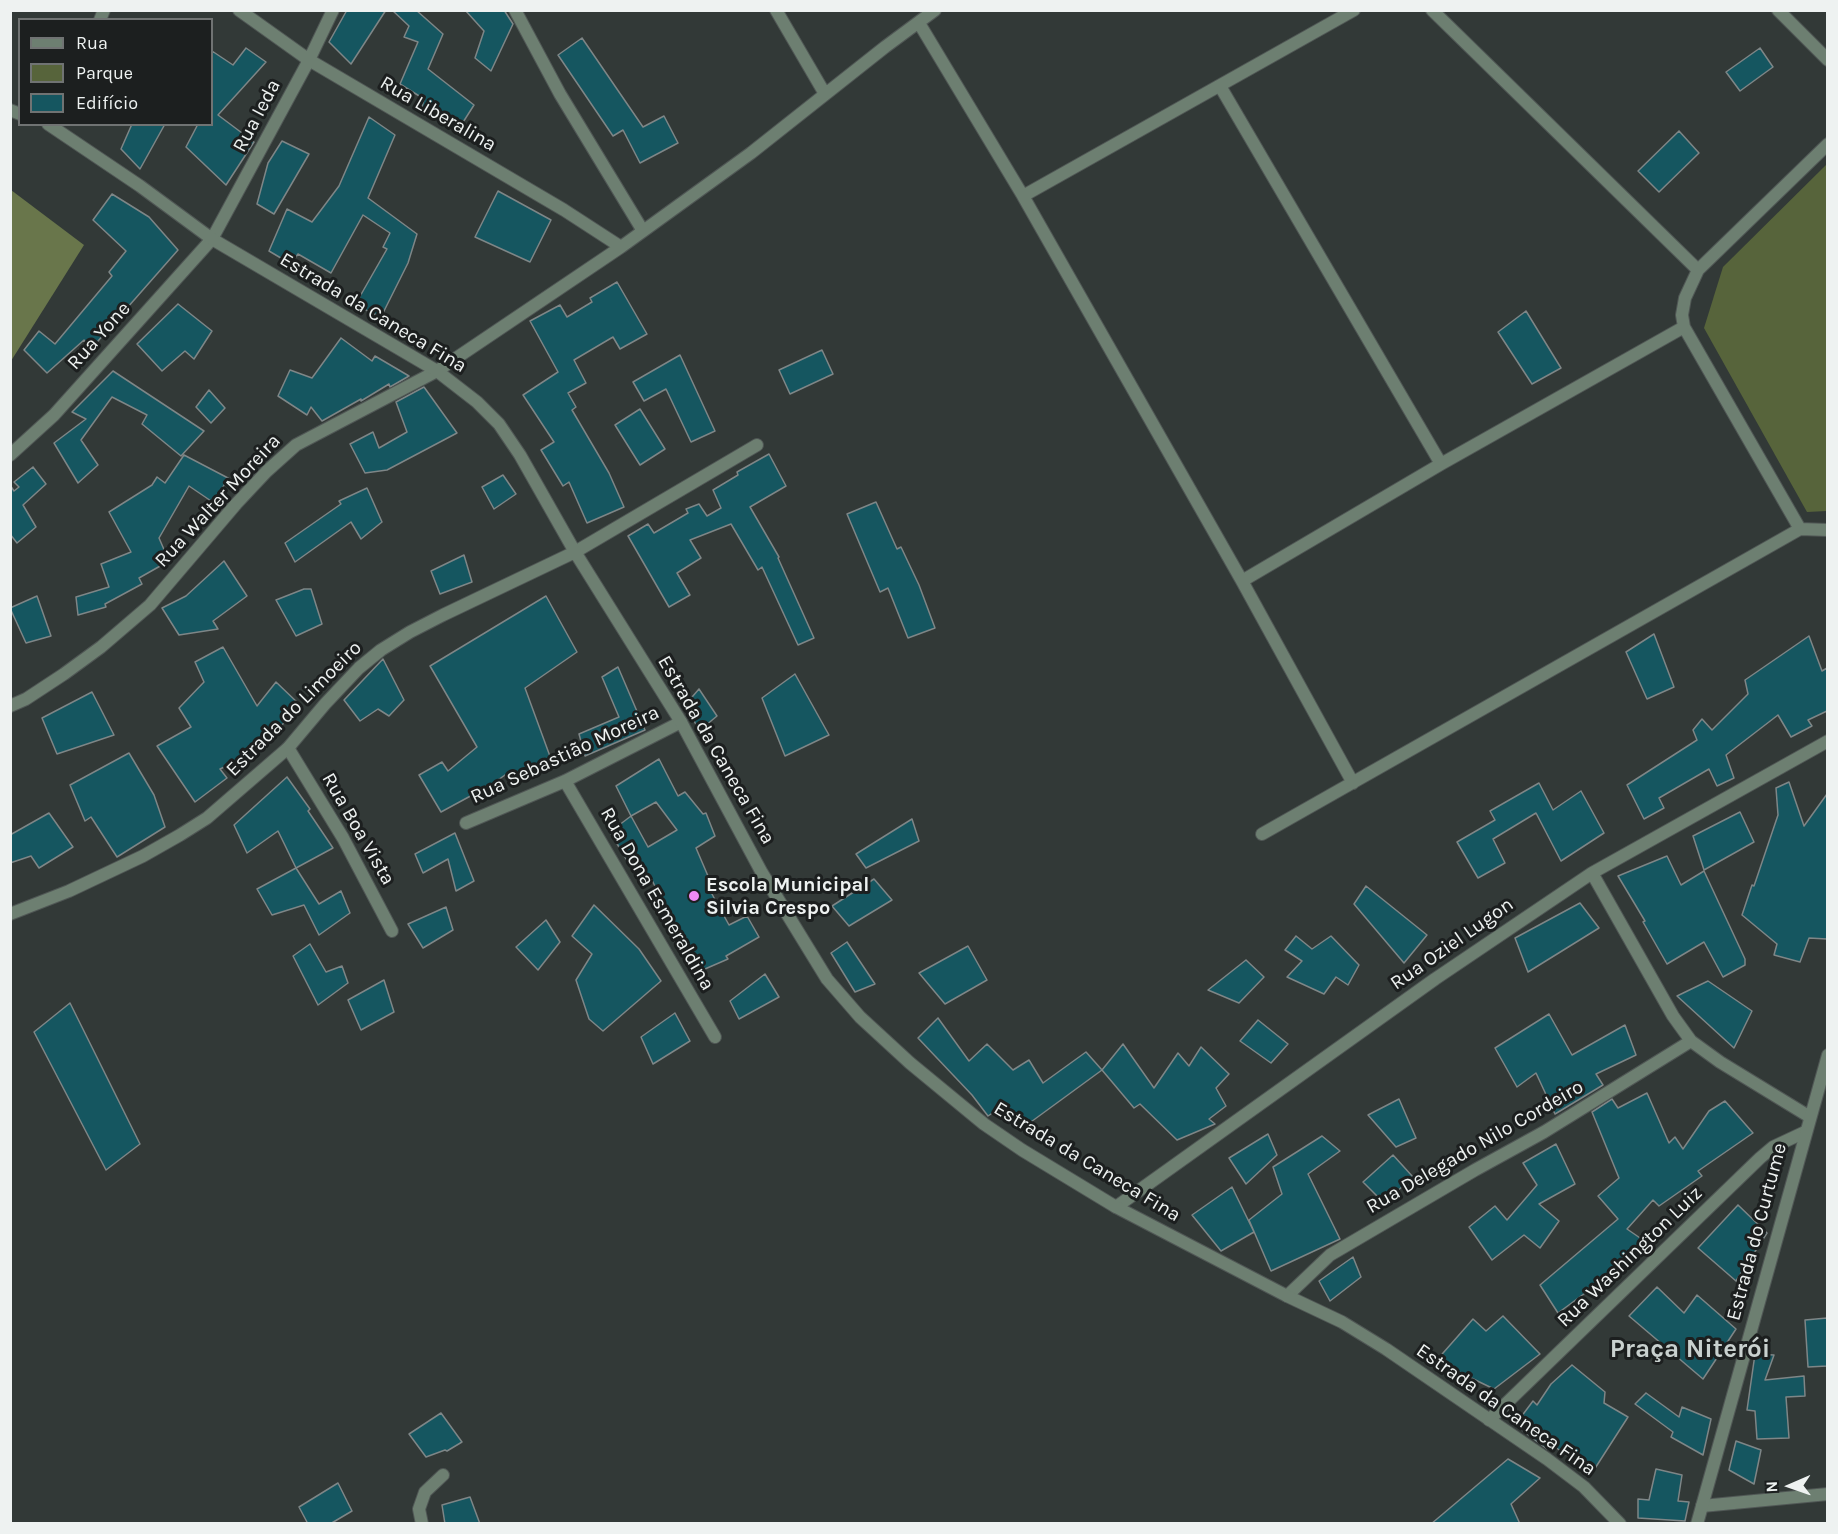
<!DOCTYPE html>
<html>
<head>
<meta charset="utf-8">
<style>
  body { margin:0 }
  #map { position:relative; width:1838px; height:1534px; overflow:hidden; background:#323937; font-family:Karla,sans-serif }
  canvas { display:block }
  .frame { position:absolute; inset:0; border:12px solid #eef2f1; pointer-events:none }
  .legend { position:absolute; left:18px; top:18px; width:195px; height:108px; box-sizing:border-box; background:#1c1f1f; border:2px solid #707373; margin:0; padding:8px 10px; list-style:none; font-size:18px; color:#eef2f1 }
  .legend li { display:flex; align-items:center; gap:12px; height:30px }
  .legend b { width:30px; border:2px solid #707373 }
  .north { position:absolute; left:1760px; top:1456px; width:60px; height:60px; -webkit-text-stroke:4px #1c1f1f; paint-order:stroke; rotate:268deg; font-size:16px; font-weight:700; line-height:24px; text-align:center; color:#eef2f1 }
  .north::after { content:''; display:block; margin:auto; width:21px; height:27px; background:#eef2f1; clip-path:polygon(50% 0,100% 100%,50% 72%,0 100%) }
</style>
</head>
<body>
<div id="map">
<canvas width="1838" height="1534"></canvas>
<div class="frame"></div>
<ul class="legend">
<li><b style="height:8px;background:#6d7f71"></b>Rua</li>
<li><b style="height:16px;background:#57643b"></b>Parque</li>
<li><b style="height:16px;background:#155660"></b>Edifício</li>
</ul>
<div class="north">N</div>
</div>
<script>
const ctx = document.querySelector('canvas').getContext('2d');
ctx.lineJoin = 'round';
function paint(path, color) {
  ctx.fillStyle = color;
  ctx.fill(path, 'evenodd');
}
function shape(rows) {
  const path = new Path2D();
  for (const r of rows) {
    path.moveTo(r[0], r[1]);
    for (let i = 2; i < r.length; i += 2) path.lineTo(r[i], r[i + 1]);
  }
  return path;
}
function trace(path, color, width, dash) {
  ctx.strokeStyle = color;
  ctx.lineWidth = width;
  ctx.lineCap = dash ? 'butt' : 'round';
  ctx.setLineDash(dash || []);
  ctx.stroke(path);
}
function drawText(font, color, halo, rows, align = 'center') {
  ctx.font = font + ' Karla,sans-serif';
  ctx.lineWidth = 6;
  ctx.setLineDash([]);
  ctx.textBaseline = 'middle';
  ctx.strokeStyle = halo;
  ctx.fillStyle = color;
  for (const [text, x, y, turn = 0] of rows) {
    ctx.save();
    ctx.translate(x, y);
    ctx.rotate((+turn || 0) * Math.PI / 180);
    ctx.textAlign = isNaN(turn) ? turn : align;
    if (halo) ctx.strokeText(text, 0, 0);
    ctx.fillText(text, 0, 0);
    ctx.restore();
  }
}
paint(shape([
  [1827,164,1827,511,1807,512,1704,328,1723,267]
]), '#57643b');
paint(shape([
  [11,190,84,245,11,361]
]), '#69764b');
const building = shape([
  [347,10,386,10,351,64,329,42,347,10],
  [392,10,416,10,443,34,428,69,474,105,460,127,422,107,424,99,400,84,418,42,404,37,409,26,392,10],
  [465,10,504,10,513,24,491,71,475,58,484,31,465,10],
  [582,38,643,127,664,116,678,143,640,163,623,130,613,136,558,55,582,38],
  [246,48,266,62,218,115,254,142,226,185,186,147,198,124,212,124,212,51,233,65,246,48],
  [1760,48,1773,67,1740,91,1726,72,1760,48],
  [369,117,395,135,368,198,417,234,408,263,381,317,355,305,387,249,383,247,390,233,363,215,331,273,298,254,291,264,269,251,287,209,312,222,339,186,369,117],
  [132,124,165,124,140,169,121,149,132,124],
  [1679,131,1699,153,1659,192,1638,171,1679,131],
  [282,141,309,154,274,214,257,204,268,163,282,141],
  [498,191,551,220,530,262,475,237,498,191],
  [112,194,149,217,178,250,91,349,84,340,47,373,24,350,39,331,55,344,112,276,109,272,126,251,93,220,112,194],
  [617,282,647,334,620,349,613,337,574,360,586,383,568,393,576,407,572,410,609,473,624,507,587,523,569,482,563,486,541,450,554,442,523,395,558,372,530,321,560,305,567,317,592,302,590,298,617,282],
  [178,304,212,331,194,359,185,351,162,371,137,344,178,304],
  [1526,311,1561,368,1532,384,1498,332,1526,311],
  [341,338,372,361,375,356,409,376,390,387,389,384,361,401,361,399,322,421,311,407,307,415,278,396,290,370,312,378,341,338],
  [822,350,833,374,790,394,779,370,822,350],
  [680,355,715,431,691,442,666,389,644,401,633,382,680,355],
  [113,371,204,431,181,456,142,424,147,415,112,397,81,440,98,465,78,483,54,443,86,419,72,412,113,371],
  [424,387,457,433,387,470,365,473,350,444,373,432,379,448,407,432,396,402,424,387],
  [209,390,225,408,211,423,196,407,209,390],
  [640,409,665,449,640,465,615,425,640,409],
  [769,454,786,486,750,507,779,557,778,558,814,638,798,645,762,567,758,570,731,524,690,540,701,558,677,573,690,595,669,607,628,536,648,524,654,533,688,513,686,509,699,504,707,516,721,508,713,490,738,475,737,472,769,454],
  [184,455,228,478,214,503,189,486,159,538,169,561,139,578,142,584,105,604,106,607,78,615,76,597,109,587,101,564,131,552,109,512,152,485,157,477,165,483,184,455],
  [33,467,46,484,23,505,36,527,17,543,10,534,10,485,14,491,19,487,14,482,33,467],
  [503,475,516,494,494,509,482,487,503,475],
  [367,488,382,522,361,539,351,522,295,562,285,543,341,504,339,501,367,488],
  [876,502,897,549,901,547,919,585,935,628,908,638,888,588,880,592,847,514,876,502],
  [464,555,472,582,440,594,431,571,464,555],
  [224,561,247,596,213,621,218,629,179,635,162,608,186,596,224,561],
  [304,589,311,589,322,624,296,636,276,600,304,589],
  [37,596,51,636,26,643,10,608,37,596],
  [546,596,577,652,525,688,551,759,511,784,505,775,477,795,476,793,441,812,419,775,442,762,448,771,477,747,430,666,546,596],
  [1654,634,1674,687,1647,699,1626,652,1654,634],
  [1809,636,1822,671,1827,668,1827,711,1808,720,1812,726,1791,737,1778,715,1726,755,1734,778,1717,786,1709,769,1659,798,1664,808,1644,819,1627,785,1697,740,1693,730,1702,719,1712,730,1748,694,1745,680,1809,636],
  [223,647,257,706,276,682,300,705,264,745,266,748,220,769,227,778,195,802,157,746,191,727,179,708,204,682,195,662,223,647],
  [383,659,404,700,389,716,378,709,360,721,344,700,383,659],
  [618,667,645,730,585,756,579,734,619,717,602,677,618,667],
  [795,674,829,735,785,756,762,698,795,674],
  [699,689,717,716,699,731,686,704,699,689],
  [92,692,114,735,57,754,42,718,92,692],
  [129,753,154,795,165,827,117,857,91,817,85,821,70,785,129,753],
  [659,759,678,796,685,792,703,814,706,813,715,836,696,848,711,883,707,885,729,925,747,916,759,937,726,956,728,959,698,972,686,938,676,945,662,916,668,913,650,876,640,882,610,832,631,816,616,786,659,759],
  [656,802,677,830,648,847,631,816,656,802],
  [287,777,310,809,308,811,333,848,296,868,278,831,247,853,234,825,287,777],
  [1789,782,1804,826,1827,794,1827,939,1809,938,1800,962,1774,955,1777,944,1742,915,1752,885,1754,886,1778,815,1776,788,1789,782],
  [1539,783,1553,810,1581,791,1604,833,1561,861,1536,813,1493,839,1505,863,1478,878,1457,842,1495,820,1490,811,1539,783],
  [1740,812,1754,842,1704,870,1693,836,1740,812],
  [49,813,73,847,39,868,31,856,10,863,10,835,49,813],
  [912,819,919,841,866,868,856,854,912,819],
  [455,833,474,881,456,891,448,859,423,873,415,854,455,833],
  [1667,856,1681,885,1704,871,1745,959,1745,965,1723,977,1704,942,1667,964,1643,922,1645,921,1618,876,1667,856],
  [296,868,319,904,341,891,350,913,319,935,304,905,272,915,257,889,296,868],
  [874,879,892,900,849,926,832,906,874,879],
  [1366,886,1427,935,1404,963,1354,904,1366,886],
  [1580,903,1599,928,1528,972,1515,938,1580,903],
  [594,905,639,949,661,981,603,1031,589,1019,576,980,592,954,572,936,594,905],
  [446,907,453,930,423,948,408,924,446,907],
  [546,920,560,942,538,970,516,947,546,920],
  [1296,936,1312,949,1331,936,1359,965,1348,985,1336,977,1324,994,1287,977,1302,961,1285,950,1296,936],
  [847,942,875,984,855,992,831,953,847,942],
  [310,944,326,972,342,966,348,983,318,1005,293,956,310,944],
  [968,946,987,980,945,1004,919,973,968,946],
  [1246,960,1264,977,1239,1003,1208,990,1246,960],
  [765,974,779,997,739,1019,730,1001,765,974],
  [384,980,394,1012,361,1030,348,1000,384,980],
  [1708,981,1752,1011,1734,1048,1677,996,1708,981],
  [70,1003,140,1144,106,1170,34,1032,70,1003],
  [675,1013,690,1041,653,1064,641,1037,675,1013],
  [1549,1014,1572,1055,1625,1025,1636,1055,1596,1074,1603,1085,1555,1114,1536,1073,1517,1087,1495,1048,1549,1014],
  [938,1018,969,1061,987,1044,1013,1070,1029,1060,1043,1083,1086,1052,1102,1070,1024,1127,1000,1108,988,1116,972,1095,918,1038,938,1018],
  [1258,1020,1288,1044,1271,1063,1240,1041,1258,1020],
  [1123,1044,1154,1088,1178,1053,1189,1066,1201,1047,1229,1074,1216,1088,1226,1106,1209,1119,1215,1124,1177,1140,1140,1104,1134,1108,1102,1070,1123,1044],
  [1647,1093,1669,1143,1675,1137,1683,1149,1709,1111,1725,1101,1753,1133,1698,1171,1702,1176,1659,1206,1653,1200,1627,1229,1643,1240,1608,1272,1611,1274,1558,1313,1540,1285,1618,1219,1598,1196,1619,1178,1592,1112,1612,1099,1618,1108,1647,1093],
  [1399,1099,1416,1138,1396,1147,1368,1115,1399,1099],
  [1268,1134,1277,1155,1246,1184,1229,1158,1268,1134],
  [1322,1136,1340,1151,1308,1174,1340,1239,1271,1271,1249,1220,1282,1194,1273,1167,1322,1136],
  [1556,1144,1575,1184,1539,1204,1559,1221,1540,1248,1524,1235,1492,1260,1469,1227,1495,1206,1507,1220,1537,1185,1523,1163,1556,1144],
  [1393,1155,1413,1177,1384,1203,1363,1182,1393,1155],
  [1232,1187,1254,1232,1221,1251,1192,1215,1232,1187],
  [1738,1205,1767,1233,1736,1281,1698,1248,1738,1205],
  [1353,1257,1361,1277,1330,1301,1319,1281,1353,1257],
  [1657,1287,1684,1313,1697,1295,1736,1329,1703,1379,1629,1316,1657,1287],
  [1503,1316,1540,1354,1494,1389,1436,1361,1473,1319,1486,1331,1503,1316],
  [1827,1318,1827,1366,1808,1367,1805,1320,1827,1318],
  [1755,1354,1774,1355,1765,1380,1804,1376,1805,1396,1786,1397,1789,1438,1757,1439,1755,1411,1747,1410,1755,1354],
  [1572,1365,1605,1392,1604,1403,1628,1417,1592,1473,1548,1442,1547,1449,1515,1425,1533,1401,1537,1405,1551,1384,1572,1365],
  [1646,1393,1679,1417,1682,1407,1711,1419,1703,1455,1671,1437,1673,1432,1635,1404,1646,1393],
  [441,1413,462,1442,447,1451,445,1450,426,1457,409,1434,441,1413],
  [1736,1441,1761,1450,1754,1484,1729,1470,1736,1441],
  [1508,1459,1540,1478,1511,1504,1520,1524,1431,1524,1508,1459],
  [1656,1469,1682,1475,1678,1501,1689,1502,1685,1521,1638,1518,1638,1499,1649,1500,1656,1469],
  [338,1483,352,1511,330,1524,308,1524,299,1507,338,1483],
  [470,1497,480,1524,445,1524,442,1505,470,1497]
]);
paint(building, '#155660');
trace(building, '#7e8687', 1.5);
const minor = shape([
  [239,10,309,60,564,210,621,247],
  [515,10,560,94,643,231],
  [776,10,825,94],
  [1432,10,1698,270,1685,298,1682,315,1684,327,1800,529],
  [1778,10,1828,60],
  [100,20,104,10],
  [919,23,1023,196,1242,581,1353,783],
  [1220,86,1441,464],
  [1023,196,1354,10],
  [1698,270,1828,144],
  [10,455,54,415,212,239,309,60,333,10],
  [575,552,757,445],
  [1242,581,1441,464,1684,327],
  [10,706,26,699,64,674,101,647,150,605,236,504,267,471,296,445,437,371,621,247,751,153,885,47,935,10],
  [288,748,343,838,392,931],
  [565,781,715,1037],
  [466,823,565,781,681,722],
  [1262,834,1800,529,1828,530],
  [1592,873,1673,1016,1691,1041,1720,1062,1810,1117],
  [1116,1207,1435,979,1592,873,1828,741],
  [1287,1296,1330,1255,1475,1170,1544,1132,1691,1041],
  [1489,1420,1760,1158,1773,1147,1805,1132],
  [1702,1506,1828,1494],
  [422,1524,419,1509,425,1492,443,1475]
]);
const tertiary = shape([
  [10,110,20,114],
  [48,124,140,186,212,239,437,371,477,402,499,424,520,455,575,552,681,722,762,873,827,979,860,1017,910,1063,984,1124,1022,1150,1116,1207,1287,1296,1342,1322,1386,1349,1547,1459,1584,1487,1620,1524],
  [10,914,69,891,143,856,180,835,207,818,288,748,325,704,359,668,381,650,410,632,443,615,575,552],
  [1697,1524,1828,1055]
]);
trace(minor, '#505755', 14);
trace(tertiary, '#505755', 14);
trace(minor, '#6d7f71', 12);
trace(tertiary, '#6d7f71', 12);
for (const [x, y, r, color] of [
  [694,896,6,"#f28af3"]
]) {
  const dot = new Path2D();
  dot.arc(x, y, r, 0, 2 * Math.PI);
  ctx.fillStyle = color;
  ctx.fill(dot);
  trace(dot, '#1c1f1f', 2);
}
drawText('20px', '#eef2f1', '#1c1f1f', [
  ["Rua Liberalina",438,114,30],
  ["Rua Ieda",257,116,-62],
  ["Estrada da Caneca Fina",373,313,31],
  ["Rua Yone",99,336,-48],
  ["Rua Walter Moreira",218,501,-47],
  ["Estrada do Limoeiro",294,709,-45],
  ["Estrada da Caneca Fina",716,750,60],
  ["Rua Sebastião Moreira",565,755,-25],
  ["Rua Boa Vista",358,829,60],
  ["Rua Dona Esmeraldina",657,899,60],
  ["Rua Oziel Lugon",1452,944,-35],
  ["Rua Delegado Nilo Cordeiro",1475,1147,-30],
  ["Estrada da Caneca Fina",1087,1162,31],
  ["Estrada do Curtume",1757,1232,-75],
  ["Rua Washington Luiz",1630,1257,-44],
  ["Estrada da Caneca Fina",1506,1410,35]
]);
drawText('bold 20px', '#eef2f1', '#1c1f1f', [
  ["Escola Municipal",706,885],
  ["Silvia Crespo",706,908]
], 'left');
drawText('bold 26px', '#c9d1cf', '#1c1f1f', [
  ["Praça Niterói",1690,1350]
]);
</script>
</body>
</html>
